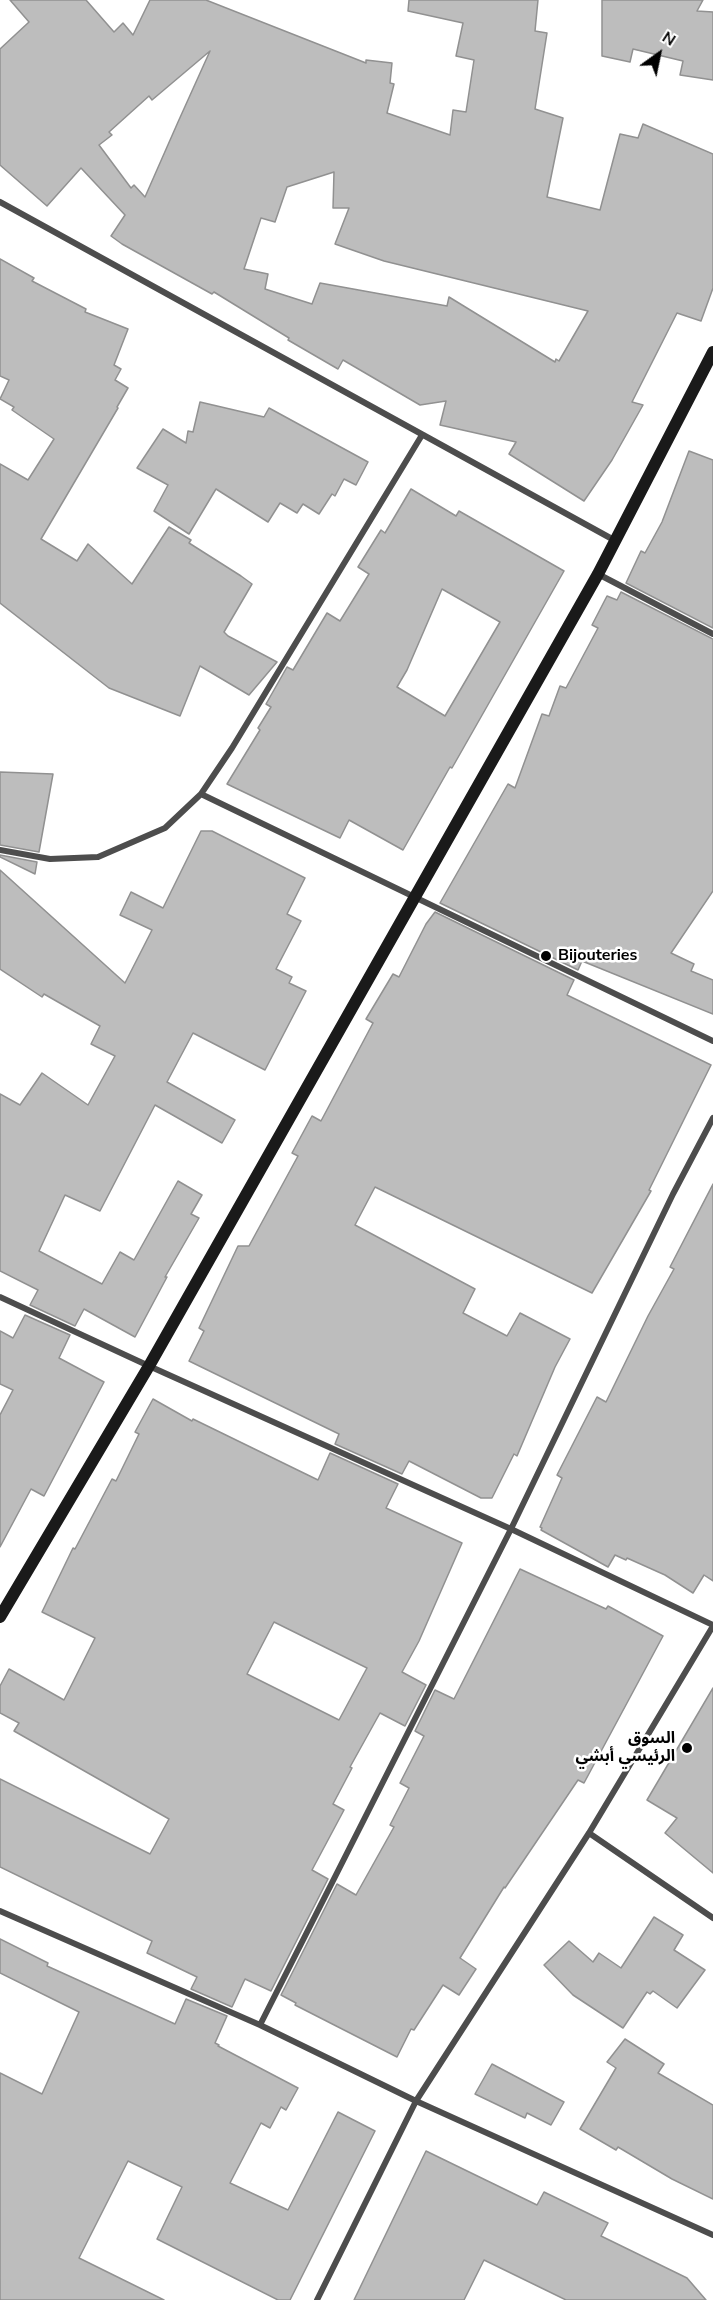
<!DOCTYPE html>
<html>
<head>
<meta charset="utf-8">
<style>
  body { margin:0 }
  #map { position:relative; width:713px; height:2300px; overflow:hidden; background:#fff; font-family:"Nunito Sans",sans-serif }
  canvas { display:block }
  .north { position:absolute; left:629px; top:24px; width:60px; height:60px; -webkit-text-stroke:4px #fff; paint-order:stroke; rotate:33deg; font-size:16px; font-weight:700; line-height:24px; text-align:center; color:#000 }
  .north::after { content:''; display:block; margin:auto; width:21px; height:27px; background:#000; clip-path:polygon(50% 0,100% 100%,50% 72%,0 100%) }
</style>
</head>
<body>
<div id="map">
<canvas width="713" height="2300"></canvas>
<div class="north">N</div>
</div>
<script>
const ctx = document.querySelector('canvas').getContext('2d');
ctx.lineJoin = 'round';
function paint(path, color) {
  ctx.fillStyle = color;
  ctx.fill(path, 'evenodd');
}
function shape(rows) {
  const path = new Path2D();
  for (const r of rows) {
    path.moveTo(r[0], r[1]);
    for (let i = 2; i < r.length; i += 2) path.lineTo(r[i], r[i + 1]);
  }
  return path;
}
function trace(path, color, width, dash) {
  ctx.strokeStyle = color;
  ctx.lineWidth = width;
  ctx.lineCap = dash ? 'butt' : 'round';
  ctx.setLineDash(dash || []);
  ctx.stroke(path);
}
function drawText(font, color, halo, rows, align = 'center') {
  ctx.font = font + ' "Nunito Sans","Noto Sans Arabic",sans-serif';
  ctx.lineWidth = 5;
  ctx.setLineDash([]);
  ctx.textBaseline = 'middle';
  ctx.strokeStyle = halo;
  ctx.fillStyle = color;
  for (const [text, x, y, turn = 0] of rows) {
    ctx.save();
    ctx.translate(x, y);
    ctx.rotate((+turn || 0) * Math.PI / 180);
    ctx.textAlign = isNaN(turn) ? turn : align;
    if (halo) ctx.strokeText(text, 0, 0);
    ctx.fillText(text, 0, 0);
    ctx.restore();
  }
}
const building = shape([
  [10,0,86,0,114,32,123,23,133,35,150,0,206,0,366,63,366,60,392,63,390,83,394,84,387,113,450,135,453,110,466,112,474,60,456,56,463,23,408,11,409,0,538,0,535,31,547,33,535,109,563,118,547,197,600,210,620,134,638,138,643,124,713,154,713,288,701,321,677,313,632,402,643,405,612,460,584,501,509,454,516,442,440,425,446,401,420,405,343,360,338,369,288,340,289,338,214,292,212,294,122,244,111,236,125,215,81,168,47,206,0,165,0,49,29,22,10,0],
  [210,51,178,122,145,197,134,185,131,188,99,145,112,135,109,132,149,96,152,100,210,51],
  [334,172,333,208,349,208,335,244,384,261,588,311,559,361,556,359,555,362,449,297,447,306,320,283,312,304,265,289,268,274,244,269,261,218,275,222,287,187,334,172],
  [602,0,703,0,697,11,713,12,713,80,680,75,683,61,633,49,630,62,602,56,602,0],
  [0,259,34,278,32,281,86,309,85,312,128,329,114,365,121,369,115,380,128,388,117,407,118,408,41,539,77,561,88,544,132,584,169,527,191,540,189,543,241,576,252,584,224,632,228,636,277,662,249,695,200,666,180,716,109,688,0,603,0,464,28,480,54,439,12,410,14,407,0,399,9,380,0,376,0,259],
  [200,402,264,417,269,408,368,462,356,485,344,479,335,496,332,494,319,514,303,504,297,513,280,503,268,522,216,489,189,534,154,511,168,485,137,468,163,429,186,443,188,431,193,432,200,402],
  [689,451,713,460,713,628,626,583,641,551,645,553,662,522,689,451],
  [411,489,456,516,459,511,564,571,452,768,450,767,403,850,349,820,340,838,227,784,260,730,258,728,271,707,266,704,287,667,293,670,327,613,340,621,369,574,358,567,381,530,385,533,411,489],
  [442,589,500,622,445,716,397,687,407,670,442,589],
  [621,592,713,639,713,891,671,953,694,964,691,971,713,980,713,1014,582,961,578,970,440,903,508,784,515,788,542,714,549,716,560,686,566,688,598,628,592,625,607,596,617,600,621,592],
  [0,772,53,774,39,852,0,845,0,772],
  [201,831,212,831,305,878,287,914,301,921,276,969,292,977,289,983,306,991,265,1070,193,1033,167,1082,235,1120,222,1143,155,1105,100,1211,65,1195,39,1251,102,1284,120,1252,134,1260,178,1181,202,1195,191,1214,199,1218,165,1277,167,1277,135,1337,84,1309,75,1326,30,1305,38,1290,0,1271,0,1094,20,1105,42,1073,88,1105,115,1056,91,1044,100,1026,44,994,42,997,0,969,0,870,125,983,152,930,120,915,131,892,163,908,201,831],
  [0,855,37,862,35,874,0,857,0,855],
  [435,912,574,980,567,995,711,1065,649,1190,651,1191,592,1293,375,1187,355,1225,475,1289,463,1313,507,1336,520,1313,570,1339,555,1367,517,1456,514,1454,492,1498,481,1498,409,1461,402,1474,335,1444,339,1434,189,1361,204,1331,199,1328,238,1246,249,1246,298,1156,292,1153,312,1116,321,1121,373,1023,366,1019,393,974,399,977,426,924,435,912],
  [713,1184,713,1581,704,1575,693,1593,665,1575,627,1558,626,1560,615,1555,608,1567,541,1530,542,1528,540,1527,562,1478,557,1475,597,1397,606,1402,648,1316,674,1269,670,1267,713,1184],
  [25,1315,70,1335,59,1358,104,1382,44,1496,31,1489,0,1547,0,1415,13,1390,0,1384,0,1331,13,1338,25,1315],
  [153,1399,192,1421,193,1419,318,1480,330,1453,398,1484,386,1508,462,1543,419,1641,402,1672,426,1685,405,1726,380,1713,350,1767,352,1768,333,1804,344,1810,312,1870,328,1879,271,1991,245,1979,232,2007,191,1989,197,1977,147,1953,152,1941,0,1867,0,1779,150,1854,169,1819,14,1731,19,1723,0,1713,0,1686,9,1669,64,1700,95,1638,42,1612,73,1548,75,1549,112,1479,116,1481,139,1434,135,1432,153,1399],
  [274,1622,367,1668,339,1720,247,1674,274,1622],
  [520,1569,606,1609,608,1606,663,1636,584,1783,578,1780,505,1888,504,1887,460,1958,476,1969,459,1995,443,1985,414,2030,411,2029,397,2057,295,2005,296,2003,281,1995,337,1884,356,1895,394,1827,390,1825,409,1788,400,1783,424,1736,415,1731,435,1690,454,1699,520,1569],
  [713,1688,713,1873,665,1833,677,1818,647,1800,713,1688],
  [654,1917,683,1935,674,1950,705,1970,677,2008,653,1991,650,1994,647,1992,623,2028,573,1995,544,1965,569,1941,593,1962,599,1953,621,1968,654,1917],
  [0,1939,48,1963,47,1966,175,2024,186,1999,227,2016,215,2043,219,2045,218,2046,298,2088,286,2110,281,2107,270,2128,261,2123,230,2183,288,2210,338,2112,375,2131,290,2300,278,2300,157,2239,182,2187,128,2161,79,2258,164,2300,0,2300,0,2073,42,2094,79,2012,0,1973,0,1939],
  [625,2039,664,2064,658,2073,713,2105,713,2199,672,2179,618,2147,616,2150,580,2129,616,2068,607,2062,625,2039],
  [492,2064,564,2102,551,2125,527,2113,525,2118,475,2094,492,2064],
  [426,2151,537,2205,544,2192,608,2223,601,2236,687,2278,706,2300,566,2300,484,2260,464,2300,354,2300,426,2151]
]);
paint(building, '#bdbdbd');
trace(building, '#919191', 1.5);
trace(shape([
  [0,202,614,540],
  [598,574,713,634],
  [201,794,713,1041],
  [0,850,50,859,98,857,165,828,201,794,232,748,422,435],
  [0,1297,149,1366,511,1529,713,1625],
  [589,1833,713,1918],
  [0,1911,260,2025,416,2101,713,2235],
  [260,2025,511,1529,673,1194,713,1118],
  [317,2300,416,2101,589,1833,713,1626]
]), '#4d4d4d', 6);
trace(shape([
  [0,1617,149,1366,598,574,713,352]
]), '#1a1a1a', 12);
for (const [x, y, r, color] of [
  [546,956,6,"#000"],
  [687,1748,6,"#000"]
]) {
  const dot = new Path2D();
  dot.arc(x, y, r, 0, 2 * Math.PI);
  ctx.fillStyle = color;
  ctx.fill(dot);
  trace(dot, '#fff', 2);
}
drawText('bold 16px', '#000', '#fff', [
  ["Bijouteries",558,956],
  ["السوق",675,1739,"right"],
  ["الرئيسي أبشي",675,1757,"right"]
], 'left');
</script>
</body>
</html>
